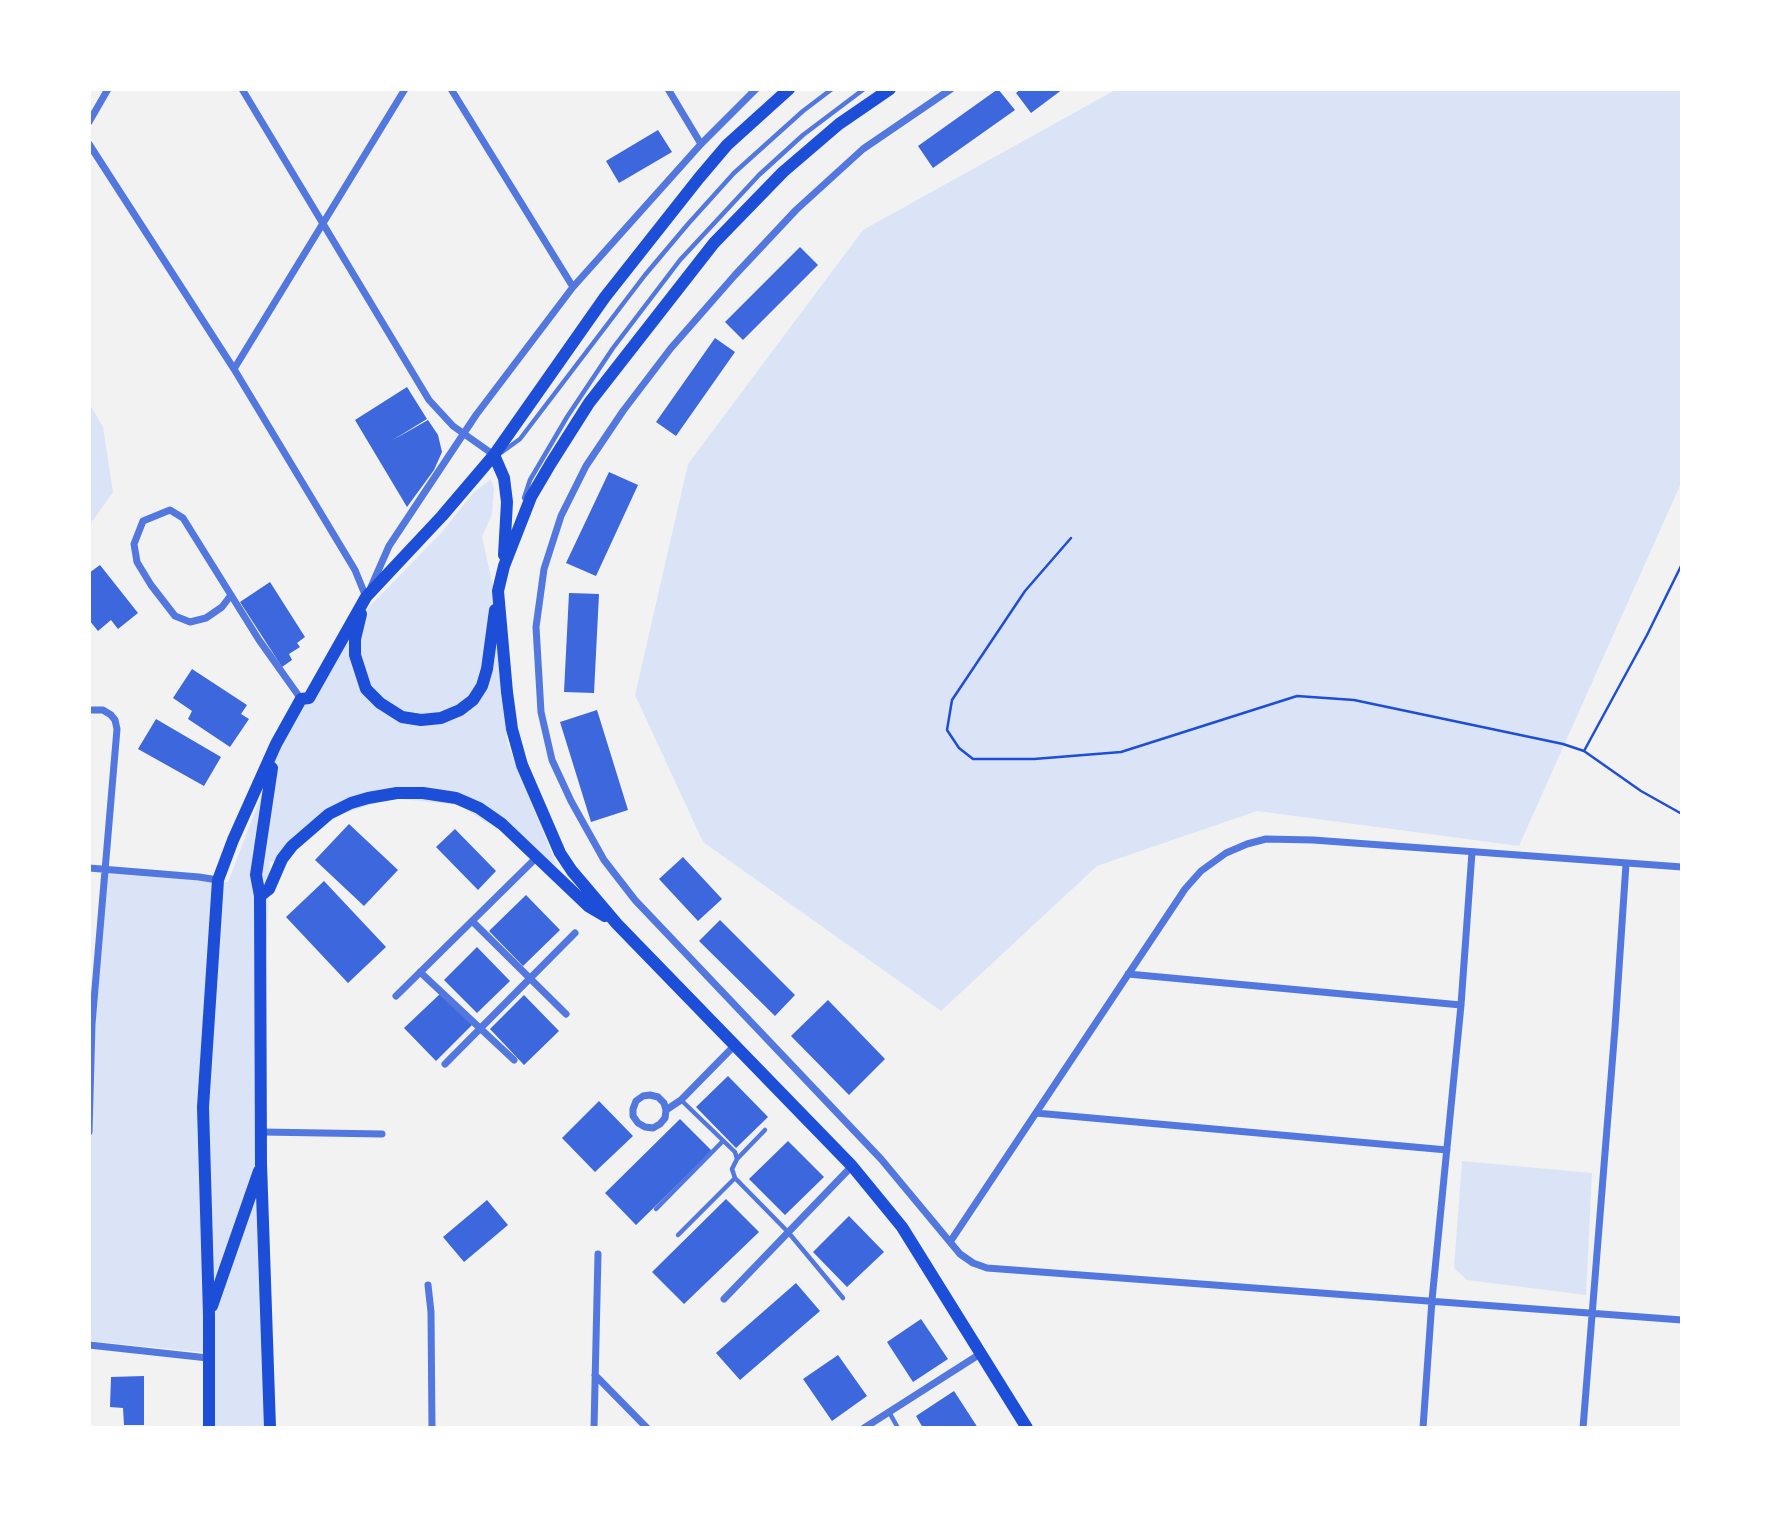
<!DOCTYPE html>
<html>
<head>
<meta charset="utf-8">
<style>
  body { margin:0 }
  #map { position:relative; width:1771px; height:1517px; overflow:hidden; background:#f2f2f2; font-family:Raleway,sans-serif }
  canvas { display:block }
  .frame { position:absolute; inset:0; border:91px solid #fff; pointer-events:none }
</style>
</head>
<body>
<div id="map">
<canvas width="1771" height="1517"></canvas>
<div class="frame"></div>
</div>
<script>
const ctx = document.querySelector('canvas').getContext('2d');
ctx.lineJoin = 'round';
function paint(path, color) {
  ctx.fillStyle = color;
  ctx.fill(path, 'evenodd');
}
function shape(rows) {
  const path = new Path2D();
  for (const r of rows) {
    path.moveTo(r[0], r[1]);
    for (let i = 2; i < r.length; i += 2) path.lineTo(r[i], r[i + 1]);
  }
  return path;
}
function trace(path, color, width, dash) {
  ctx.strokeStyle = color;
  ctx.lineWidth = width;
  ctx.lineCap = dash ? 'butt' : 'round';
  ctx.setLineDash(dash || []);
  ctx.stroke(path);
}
paint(shape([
  [1117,89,1682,89,1682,481,1519,846,1257,811,1097,866,941,1011,703,842,635,695,688,464,863,230],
  [89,403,103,427,113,492,89,526],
  [491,479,494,488,492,514,482,537,495,595,507,742,557,866,459,805,390,798,327,819,283,861,270,862,259,1134,267,1428,212,1428,210,1353,89,1341,89,1132,103,871,228,882,281,744,345,635,370,606,442,532,473,493],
  [1462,1161,1592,1173,1586,1295,1467,1280,1454,1268]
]), '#dbe4f7');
paint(shape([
  [998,89,1015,110,933,168,918,146],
  [1021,89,1063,89,1031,113,1016,93],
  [658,130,672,152,619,183,606,161],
  [800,247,818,265,743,340,725,322],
  [715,338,735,352,676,436,656,422],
  [407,387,427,419,391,441,428,420,438,435,442,452,434,470,407,507,355,420],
  [609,472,638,485,596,576,566,563],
  [100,565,138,613,118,629,111,620,98,631,89,620,89,573],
  [270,582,305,637,297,643,300,647,289,654,292,660,282,667,240,602],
  [569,593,599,594,594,693,564,692],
  [192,669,247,705,241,714,249,719,230,747,188,719,192,711,173,698],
  [597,710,628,810,591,822,560,722],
  [156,719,221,757,204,786,138,749],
  [349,824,398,870,364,906,315,860],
  [455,829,496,871,478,890,436,847],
  [683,857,722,899,698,921,659,879],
  [324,881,386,947,348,983,286,917],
  [526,895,560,930,523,966,489,931],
  [720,920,795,995,775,1016,699,941],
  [477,947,510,981,477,1013,444,980],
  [441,993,472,1025,436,1061,404,1028],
  [524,995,559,1031,524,1065,490,1029],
  [828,1000,885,1059,849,1095,791,1036],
  [728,1076,768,1117,736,1148,696,1107],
  [599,1101,633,1136,595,1172,562,1138],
  [680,1119,712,1151,636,1225,605,1193],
  [788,1141,824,1177,785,1215,749,1179],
  [726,1199,759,1232,684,1304,652,1272],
  [487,1200,508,1225,464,1262,443,1237],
  [849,1216,884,1252,847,1287,813,1252],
  [796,1283,820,1311,740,1380,716,1353],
  [921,1319,948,1359,913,1382,887,1342],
  [838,1355,867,1396,832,1421,803,1379],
  [144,1376,144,1425,124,1425,123,1408,110,1407,111,1377],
  [954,1391,978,1428,923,1428,916,1416]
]), '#3d67dc');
trace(shape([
  [1071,538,1025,591,952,700,947,730,959,748,973,759,1034,759,1121,752,1297,696,1354,700,1563,744,1584,751,1641,791,1682,814],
  [1584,751,1647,635,1682,564]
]), '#1d4ed8', 2.5);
trace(shape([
  [502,452,520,439,645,275,688,224,734,173,803,111,832,89],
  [524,498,530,480,567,417,613,348,680,260,759,175,803,135,864,89],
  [681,1100,735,1152,737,1159,732,1169,735,1178,788,1232,843,1298],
  [737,1159,765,1130],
  [656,1209,723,1141],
  [678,1235,735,1178],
  [889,1412,898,1428]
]), '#5277de', 4.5);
trace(shape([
  [242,89,429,400,453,426,494,455],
  [451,89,573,287],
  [668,89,701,144],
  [951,89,863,149,796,210,735,275,671,348,623,411,586,466,561,516,544,569,536,627,541,712,552,760,571,801,604,860,635,900,881,1159,960,1254,973,1263,987,1268,1682,1320],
  [89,122,108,89],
  [89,144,234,369,355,570,366,597],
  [234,369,405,89],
  [371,587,389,546,476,415,573,287,701,144,756,89],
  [231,595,222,607,206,618,190,622,175,616,151,585,137,562,134,544,143,521,170,510,183,518,259,640,301,699],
  [89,710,103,710,111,715,115,720,117,729,92,1024,89,1132],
  [89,868,199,877,218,880],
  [472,921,566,1014],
  [420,972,514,1060],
  [1128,974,1461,1005],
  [396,996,536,858],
  [445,1064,575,933],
  [666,1110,664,1103,658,1097,650,1095,643,1096,636,1101,633,1109,633,1116,638,1123,645,1127,653,1128,660,1124,665,1118,666,1110,681,1100,735,1045],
  [1036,1113,1447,1150],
  [262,1132,382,1134],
  [950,1242,1185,889,1201,871,1226,853,1247,844,1266,839,1313,840,1682,867],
  [428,1285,431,1312,432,1428],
  [724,1299,852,1166],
  [89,1345,208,1358],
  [595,1375,647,1428],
  [594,1428,598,1254],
  [864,1428,980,1354],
  [1423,1428,1432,1300,1461,1005,1472,852],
  [1583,1428,1615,1028,1626,864]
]), '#5277de', 7);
trace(shape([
  [890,89,839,124,783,172,714,243,589,403,551,463,531,497,504,566,498,591,507,692,512,729,522,765,560,853,572,871,617,924,852,1166,902,1227,1027,1428],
  [494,455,504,478,507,502,504,555],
  [361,614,355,639,355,655,366,689,380,703,402,717,421,720,441,718,460,710,473,700,482,686,487,669,495,610],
  [260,896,269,889,282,859,292,846,329,814,351,803,368,798,397,793,423,793,456,798,479,808,502,824,588,906,605,916],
  [212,1306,259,1171],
  [209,1428,209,1315,203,1107,218,880,233,840,276,744,301,699,309,698,366,597,442,516,494,455,605,297,699,178,727,145,789,89],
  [270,1428,261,1164,260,896,256,875,272,768]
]), '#1d4ed8', 12);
</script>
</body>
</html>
